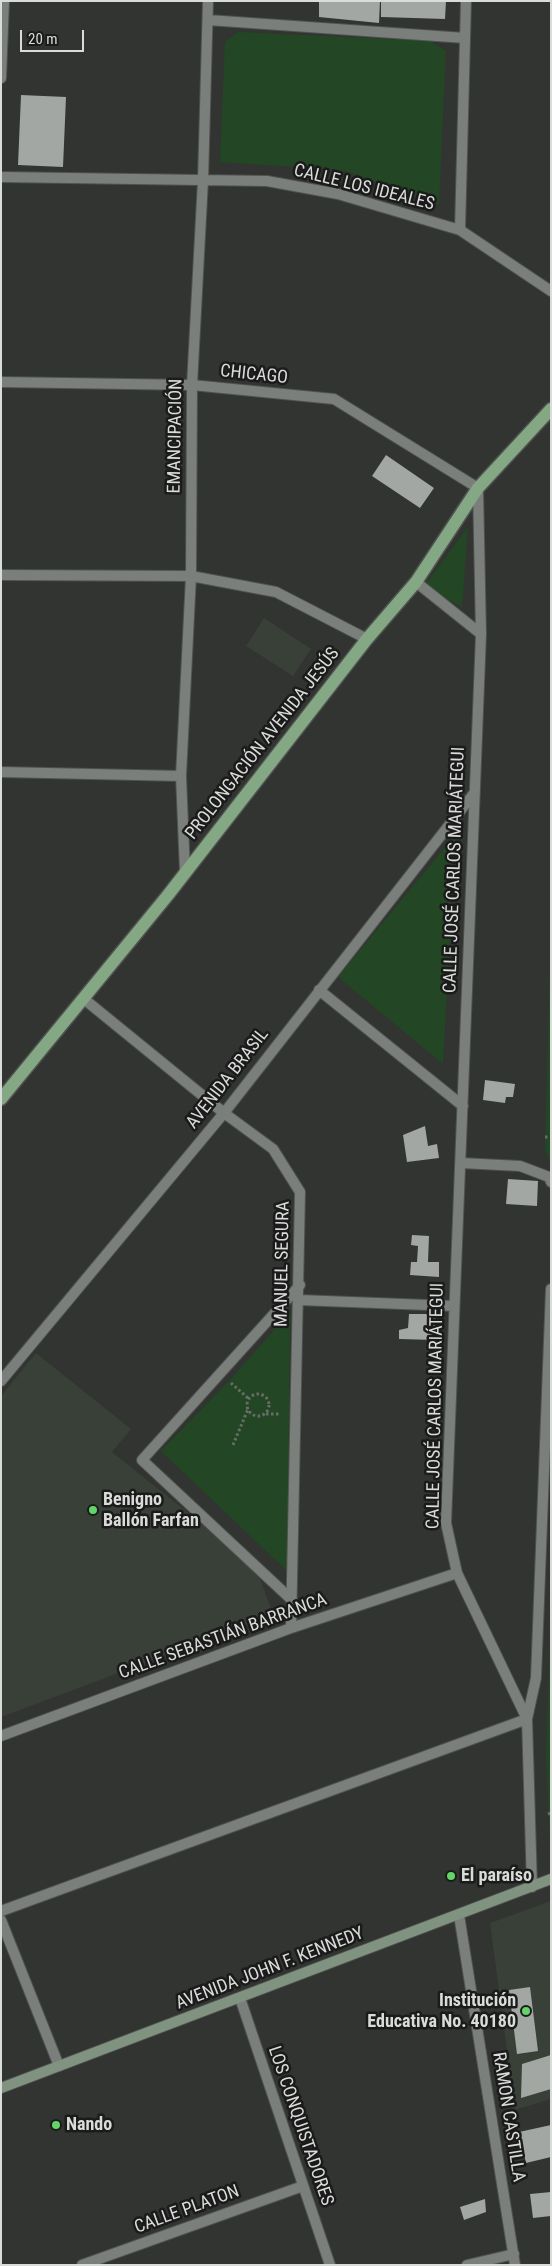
<!DOCTYPE html>
<html>
<head>
<meta charset="utf-8">
<style>
  body { margin:0 }
  #map { position:relative; width:552px; height:2266px; overflow:hidden; background:#313430; font-family:"Roboto Condensed",sans-serif }
  canvas { display:block }
  .frame { position:absolute; inset:0; border:2px solid #dadcda; pointer-events:none }
  .scale { position:absolute; left:20px; top:30px; width:64px; height:22px; box-sizing:border-box; border:2px solid #dadcda; border-top:0; padding-left:6px; font-size:15px; line-height:18px; white-space:nowrap; color:#dadcda; -webkit-text-stroke:4px #1a1b1a; paint-order:stroke }
</style>
</head>
<body>
<div id="map">
<canvas width="552" height="2266"></canvas>
<div class="frame"></div>
<div class="scale">20 m</div>
</div>
<script>
const ctx = document.querySelector('canvas').getContext('2d');
ctx.lineJoin = 'round';
function paint(path, color) {
  ctx.fillStyle = color;
  ctx.fill(path, 'evenodd');
}
function shape(rows) {
  const path = new Path2D();
  for (const r of rows) {
    if (r.length === 3) {
      path.moveTo(r[0] + r[2], r[1]);
      path.arc(r[0], r[1], r[2], 0, 2 * Math.PI);
      continue;
    }
    path.moveTo(r[0], r[1]);
    for (let i = 2; i < r.length; i += 2) path.lineTo(r[i], r[i + 1]);
  }
  return path;
}
function trace(path, color, width, dash) {
  ctx.strokeStyle = color;
  ctx.lineWidth = width;
  ctx.lineCap = dash ? 'butt' : 'round';
  ctx.setLineDash(dash || []);
  ctx.stroke(path);
}
function drawText(font, color, halo, rows, align = 'center') {
  ctx.font = font + ' "Roboto Condensed",sans-serif';
  ctx.lineWidth = 5;
  ctx.setLineDash([]);
  ctx.textBaseline = 'middle';
  ctx.strokeStyle = halo;
  ctx.fillStyle = color;
  for (const [text, x, y, turn = 0] of rows) {
    ctx.save();
    ctx.translate(x, y);
    ctx.rotate((+turn || 0) * Math.PI / 180);
    ctx.textAlign = isNaN(turn) ? turn : align;
    if (halo) ctx.strokeText(text, 0, 0);
    ctx.fillText(text, 0, 0);
    ctx.restore();
  }
}
paint(shape([
  [264,618,311,649,293,676,246,646],
  [36,1353,131,1429,112,1452,256,1567,273,1615,1,1717,1,1396],
  [551,1901,551,2099,515,2110,490,1923]
]), '#384038');
paint(shape([
  [238,32,430,41,446,51,439,205,343,170,220,162,225,42],
  [468,527,462,607,424,586],
  [456,834,443,1064,338,977],
  [551,921,551,1163,545,1150],
  [290,1312,289,1414,287,1571,161,1451,229,1381],
  [551,1610,551,1865,546,1755]
]), '#234724');
paint(shape([
  [319,1,380,1,379,23,319,17],
  [381,1,446,1,445,19,381,17],
  [21,95,66,97,63,167,18,165],
  [386,455,434,488,420,508,372,476],
  [485,1080,515,1084,513,1097,506,1097,505,1103,483,1100],
  [425,1126,428,1146,437,1144,439,1158,407,1162,403,1135],
  [508,1179,538,1181,537,1206,506,1204],
  [412,1235,429,1236,428,1262,439,1262,439,1277,410,1275,411,1262,417,1262,418,1246,411,1245],
  [409,1314,436,1314,435,1340,399,1339,399,1330,408,1328],
  [530,1987,538,2051,517,2054,509,1990],
  [551,2055,551,2089,521,2098,522,2064],
  [551,2125,551,2157,526,2163,519,2132],
  [551,2192,551,2216,533,2218,530,2194],
  [485,2199,486,2212,464,2220,460,2207]
]), '#a3a7a3');
const service = shape([
  [461,1163,520,1166,549,1177,551,1182],
  [527,1719,536,1678,551,1289]
]);
const minor = shape([
  [208,20,465,38],
  [1,78,4,1],
  [1,177,267,181,338,194,460,230,551,291],
  [460,230,466,1],
  [478,488,481,634,446,1523,457,1573,527,1719,532,1887],
  [1,575,191,576,276,592,367,639],
  [416,582,481,634],
  [1,772,181,776],
  [185,872,181,776,191,576,192,385,203,180,208,1],
  [319,990,463,1106],
  [84,999,224,1113,273,1149,300,1192,291,1628],
  [299,1300,454,1306],
  [1,1381,224,1113,475,792],
  [292,1600,142,1460,300,1285],
  [1,1736,291,1628,457,1573],
  [1,1911,527,1719],
  [459,1915,515,2265],
  [1,1920,59,2066],
  [240,1998,330,2265],
  [82,2265,303,2186],
  [467,2265,514,2254]
]);
const tertiary = shape([
  [1,382,192,385,334,399,478,488]
]);
const secondary = shape([
  [1,2088,551,1879]
]);
const primary = shape([
  [1,1099,168,895,367,639,416,582,478,488,551,409]
]);
trace(service, '#4f524e', 12);
trace(minor, '#4f524e', 12);
trace(tertiary, '#4f524e', 12);
trace(secondary, '#4f524e', 12);
trace(primary, '#4f524e', 15);
trace(shape([
  [545,1137,551,1137],
  [231,1383,249,1399],
  [258,1405,11],
  [266,1414,281,1414],
  [233,1445,248,1409],
  [548,1814,551,1813]
]), '#696c69', 3, [2.5, 2.5]);
trace(service, '#7b7f7b', 10);
trace(minor, '#7b7f7b', 10);
trace(tertiary, '#7b7f7b', 10);
trace(secondary, '#809380', 10);
trace(primary, '#84a784', 12);
for (const [x, y, r, color] of [
  [93,1510,5,"#63d468"],
  [451,1876,5,"#63d468"],
  [526,2011,5,"#63d468"],
  [56,2125,5,"#63d468"]
]) {
  const dot = new Path2D();
  dot.arc(x, y, r, 0, 2 * Math.PI);
  ctx.fillStyle = color;
  ctx.fill(dot);
  trace(dot, '#1a1b1a', 2);
}
drawText('18px', '#dadcda', '#1a1b1a', [
  ["CALLE LOS IDEALES",364,188,14],
  ["CHICAGO",254,375,6],
  ["EMANCIPACIÓN",176,436,-89],
  ["PROLONGACIÓN AVENIDA JESÚS",263,744,-52],
  ["CALLE JOSÉ CARLOS MARIÁTEGUI",455,870,-88],
  ["AVENIDA BRASIL",228,1079,-52],
  ["MANUEL SEGURA",283,1264,-89],
  ["CALLE JOSÉ CARLOS MARIÁTEGUI",436,1406,-89],
  ["CALLE SEBASTIÁN BARRANCA",223,1637,-20],
  ["AVENIDA JOHN F. KENNEDY",270,1969,-21],
  ["RAMON CASTILLA",508,2117,81],
  ["LOS CONQUISTADORES",300,2126,71],
  ["CALLE PLATON",187,2210,-20]
]);
drawText('bold 18px', '#dadcda', '#1a1b1a', [
  ["Benigno",103,1500],
  ["Ballón Farfan",103,1521],
  ["El paraíso",461,1876],
  ["Institución",516,2001,"right"],
  ["Educativa No. 40180",516,2022,"right"],
  ["Nando",66,2125]
], 'left');
</script>
</body>
</html>
